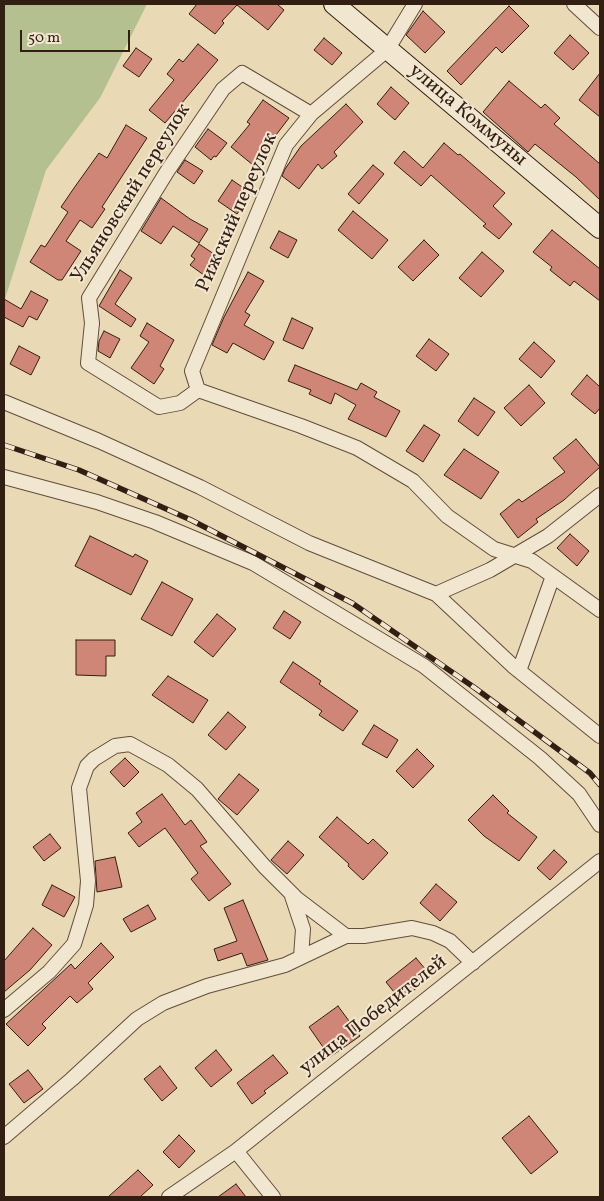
<!DOCTYPE html>
<html>
<head>
<meta charset="utf-8">
<style>
  body { margin:0 }
  #map { position:relative; width:604px; height:1201px; overflow:hidden; background:#ead9b5; font-family:Vollkorn,serif }
  canvas { display:block }
  .frame { position:absolute; inset:0; border:5px solid #331e13; pointer-events:none }
  .scale { position:absolute; left:20px; top:30px; width:110px; height:22px; box-sizing:border-box; border:2px solid #331e13; border-top:0; padding-left:6px; font-size:15px; line-height:18px; white-space:nowrap; color:#331e13; -webkit-text-stroke:4px #f1e6cf; paint-order:stroke }
</style>
</head>
<body>
<div id="map">
<canvas width="604" height="1201"></canvas>
<div class="frame"></div>
<div class="scale">50 m</div>
</div>
<script>
const ctx = document.querySelector('canvas').getContext('2d');
ctx.lineJoin = 'round';
function paint(path, color) {
  ctx.fillStyle = color;
  ctx.fill(path, 'evenodd');
}
function shape(rows) {
  const path = new Path2D();
  for (const r of rows) {
    path.moveTo(r[0], r[1]);
    for (let i = 2; i < r.length; i += 2) path.lineTo(r[i], r[i + 1]);
  }
  return path;
}
function trace(path, color, width, dash) {
  ctx.strokeStyle = color;
  ctx.lineWidth = width;
  ctx.lineCap = dash ? 'butt' : 'round';
  ctx.setLineDash(dash || []);
  ctx.stroke(path);
}
function drawText(font, color, halo, rows, align = 'center') {
  ctx.font = font + ' Vollkorn,serif';
  ctx.lineWidth = 4;
  ctx.setLineDash([]);
  ctx.textBaseline = 'middle';
  ctx.strokeStyle = halo;
  ctx.fillStyle = color;
  for (const [text, x, y, turn = 0] of rows) {
    ctx.save();
    ctx.translate(x, y);
    ctx.rotate((+turn || 0) * Math.PI / 180);
    ctx.textAlign = isNaN(turn) ? turn : align;
    if (halo) ctx.strokeText(text, 0, 0);
    ctx.fillText(text, 0, 0);
    ctx.restore();
  }
}
paint(shape([
  [4,4,147,4,100,98,46,170,4,302]
]), '#b4c090');
const building = shape([
  [197,4,277,4,284,10,268,30,237,5,222,21,224,23,215,34,189,14,197,4],
  [509,6,529,26,502,53,496,47,461,85,447,71,509,6],
  [423,11,445,32,425,53,406,35,423,11],
  [570,35,589,53,573,70,554,53,570,35],
  [324,38,342,53,332,65,314,50,324,38],
  [198,44,218,60,165,123,149,110,174,80,167,74,179,59,183,62,198,44],
  [136,48,152,59,139,77,123,66,136,48],
  [600,73,600,117,579,100,600,73],
  [509,81,541,108,545,104,560,118,554,124,600,164,600,200,576,177,535,144,528,152,483,112,509,81],
  [391,87,409,103,395,120,377,104,391,87],
  [263,100,289,118,253,165,231,147,250,124,247,122,263,100],
  [346,104,363,122,334,152,337,156,322,169,318,164,299,189,282,176,285,169,301,146,346,104],
  [126,125,147,138,102,207,105,209,92,228,80,220,66,241,81,251,62,280,58,280,30,262,41,245,45,247,68,212,61,207,74,188,99,153,107,158,126,125],
  [208,129,227,143,216,157,214,156,211,160,195,147,208,129],
  [444,143,458,155,460,154,505,193,493,206,512,224,499,239,483,226,486,224,431,175,421,186,394,163,404,151,423,168,444,143],
  [185,160,203,171,194,184,177,172,185,160],
  [373,165,384,174,359,204,348,194,373,165],
  [232,180,251,193,237,214,218,201,232,180],
  [161,198,190,219,208,229,199,243,173,226,161,244,141,231,161,198],
  [353,211,388,240,372,259,338,230,353,211],
  [552,230,600,269,600,301,574,281,570,286,550,270,552,267,533,252,552,230],
  [279,231,297,240,288,258,270,248,279,231],
  [424,240,439,255,413,281,398,267,424,240],
  [199,244,220,258,208,278,190,265,195,259,191,256,199,244],
  [482,252,504,271,481,297,459,278,482,252],
  [120,270,132,278,115,304,136,319,131,327,99,306,120,270],
  [248,272,264,281,245,312,250,315,244,325,274,342,264,360,233,343,227,353,212,345,224,317,248,272],
  [31,291,48,300,37,320,29,316,23,327,4,317,4,299,21,309,31,291],
  [292,318,313,328,303,349,283,340,292,318],
  [147,323,174,340,160,366,164,369,154,384,131,368,149,342,140,336,147,323],
  [104,331,120,339,110,358,98,351,99,341,104,331],
  [429,339,449,354,436,371,416,356,429,339],
  [534,342,555,361,541,378,519,359,534,342],
  [19,346,40,357,31,375,10,364,19,346],
  [295,365,357,390,361,383,377,392,374,397,400,411,386,437,348,419,356,405,335,393,331,404,309,394,311,390,288,381,295,365],
  [587,375,600,387,600,408,595,414,571,394,587,375],
  [529,385,545,403,521,426,504,408,529,385],
  [474,398,495,412,478,436,458,421,474,398],
  [424,425,440,435,423,462,406,451,424,425],
  [576,439,600,467,564,500,536,519,538,522,518,538,500,514,516,501,519,499,522,502,565,472,553,458,576,439],
  [464,449,499,472,481,499,444,475,464,449],
  [570,534,589,551,577,566,557,548,570,534],
  [90,536,133,557,135,554,148,561,131,595,75,566,90,536],
  [162,582,193,599,172,636,141,619,162,582],
  [284,611,301,622,290,639,273,628,284,611],
  [217,614,236,629,213,657,194,642,217,614],
  [76,640,115,640,115,656,106,656,106,676,76,675,76,640],
  [293,662,321,681,319,684,358,711,343,731,319,715,322,711,280,682,293,662],
  [168,676,208,700,193,723,152,695,168,676],
  [228,712,246,727,226,750,208,735,228,712],
  [374,725,398,740,387,758,362,744,374,725],
  [417,749,434,766,413,788,396,771,417,749],
  [125,758,139,772,124,787,110,772,125,758],
  [239,774,259,790,237,815,218,799,239,774],
  [162,794,185,825,191,820,207,842,200,846,231,884,209,901,191,879,198,873,165,828,139,847,128,833,142,822,136,813,162,794],
  [493,795,509,811,507,813,537,837,519,861,484,836,468,820,493,795],
  [337,817,368,844,373,839,388,853,363,880,348,866,349,864,319,837,337,817],
  [50,834,61,848,44,861,33,847,50,834],
  [288,841,304,855,287,874,271,860,288,841],
  [554,850,567,862,550,880,537,868,554,850],
  [115,857,122,887,97,892,95,861,115,857],
  [436,884,457,902,440,921,420,903,436,884],
  [52,885,75,897,64,917,42,905,52,885],
  [243,900,268,960,247,966,242,953,218,961,214,949,237,941,224,908,243,900],
  [148,905,156,919,131,932,123,919,148,905],
  [33,928,52,945,30,970,4,992,4,961,33,928],
  [101,943,114,957,88,983,93,989,77,1003,70,996,42,1024,46,1028,28,1046,6,1024,71,964,75,969,101,943],
  [416,958,431,976,401,1001,386,982,416,958],
  [338,1006,360,1036,330,1057,309,1027,338,1006],
  [216,1050,232,1070,211,1087,195,1068,216,1050],
  [273,1055,288,1073,264,1091,266,1093,252,1104,237,1083,273,1055],
  [160,1066,177,1088,162,1101,144,1079,160,1066],
  [28,1070,43,1089,24,1103,9,1084,28,1070],
  [529,1116,558,1152,531,1174,502,1138,529,1116],
  [179,1135,195,1151,179,1168,163,1152,179,1135],
  [138,1170,153,1185,140,1197,108,1197,138,1170],
  [236,1184,246,1197,218,1197,236,1184]
]);
paint(building, '#d08676');
trace(building, '#331e13', 1);
const street = shape([
  [574,4,600,28],
  [198,390,180,403,159,407,88,363,92,323,89,298,168,170,223,89,242,73,311,114],
  [198,390,301,426,357,448,413,481,447,516,494,549,532,561,600,610],
  [198,390,192,371,286,145,311,114,387,50,415,4],
  [4,402,99,441,200,487,309,543,436,594,513,666,600,736],
  [4,477,97,502,155,522,253,563,424,666,540,758,579,794,600,825],
  [436,594,490,570,548,536,600,495],
  [519,671,553,576],
  [292,896,303,929,301,957],
  [4,1010,49,972,74,944,86,905,88,881,79,788,87,766,94,759,115,746,130,744,168,765,197,789,264,866,296,898,346,936,364,936,412,928,433,933,450,941,473,963],
  [4,1137,72,1079,137,1019,163,1003,207,986,285,965,346,936],
  [236,1151,273,1197],
  [169,1197,236,1151,600,861]
]);
const secondary = shape([
  [334,4,600,228]
]);
trace(street, '#614d3c', 16);
trace(secondary, '#331e13', 22);
trace(street, '#f1e6cf', 14);
trace(secondary, '#f1e6cf', 20);
const rail = shape([
  [4,445,79,470,191,520,352,603,475,688,590,773,600,785]
]);
trace(rail, '#331e13', 5.5);
trace(rail, '#f1e6cf', 4, [11]);
drawText('20px', '#331e13', '#f1e6cf', [
  ["улица Коммуны",467,116,40],
  ["Ульяновский переулок",132,194,-58],
  ["Рижский переулок",238,213,-66],
  ["улица Победителей",374,1016,-38]
]);
</script>
</body>
</html>
